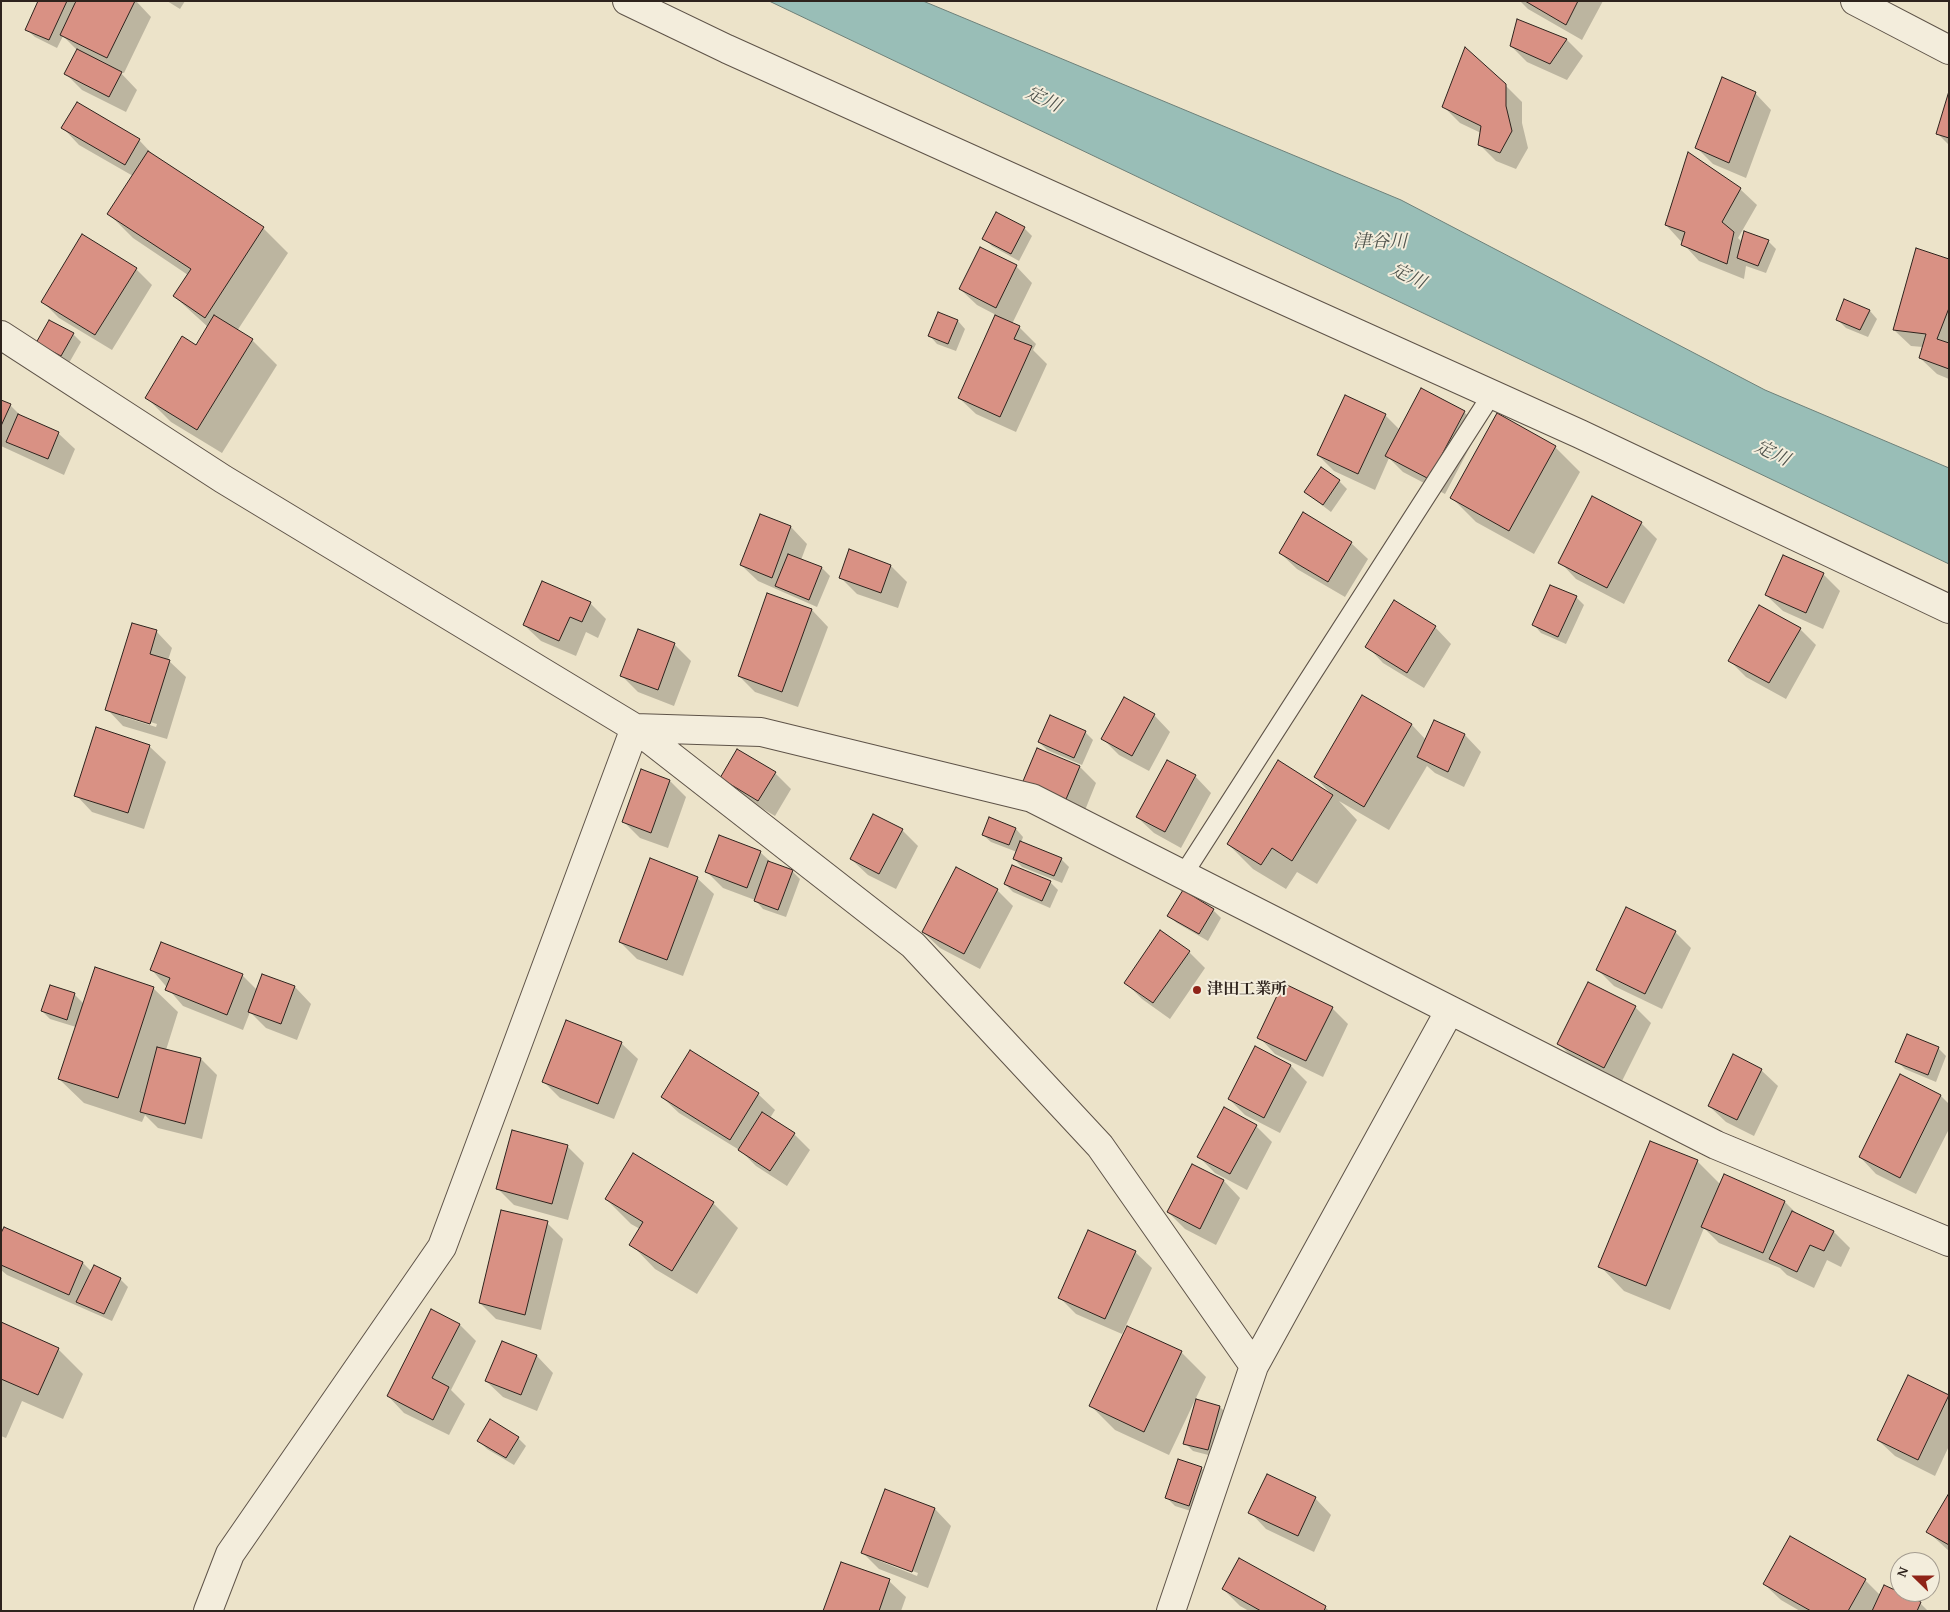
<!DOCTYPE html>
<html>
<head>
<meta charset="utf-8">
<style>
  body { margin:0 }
  #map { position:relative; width:1950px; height:1612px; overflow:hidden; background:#ece3c9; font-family:"Gentium Book Plus",serif }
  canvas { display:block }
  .frame { position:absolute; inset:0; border:2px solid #2e231d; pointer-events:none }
  .north { position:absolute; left:1890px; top:1552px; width:50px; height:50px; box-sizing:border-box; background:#f3eddc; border:1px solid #a49c90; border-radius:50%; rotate:292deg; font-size:14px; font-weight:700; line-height:20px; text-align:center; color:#2e231d }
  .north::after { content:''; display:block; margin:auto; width:18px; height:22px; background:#8f2418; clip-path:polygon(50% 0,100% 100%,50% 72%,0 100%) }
</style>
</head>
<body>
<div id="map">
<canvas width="1950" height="1612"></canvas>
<div class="frame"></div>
<div class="north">N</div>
</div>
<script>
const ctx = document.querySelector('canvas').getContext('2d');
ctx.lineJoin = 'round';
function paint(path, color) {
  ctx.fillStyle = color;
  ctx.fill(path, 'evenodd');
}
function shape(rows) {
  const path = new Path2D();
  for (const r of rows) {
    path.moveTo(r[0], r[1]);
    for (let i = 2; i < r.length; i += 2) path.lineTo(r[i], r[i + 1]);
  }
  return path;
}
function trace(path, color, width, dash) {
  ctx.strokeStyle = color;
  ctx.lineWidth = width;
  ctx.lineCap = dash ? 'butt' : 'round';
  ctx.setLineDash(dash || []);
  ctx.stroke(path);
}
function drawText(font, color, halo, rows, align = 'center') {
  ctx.font = font + ' "Gentium Book Plus","Noto Serif JP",serif';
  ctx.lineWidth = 4;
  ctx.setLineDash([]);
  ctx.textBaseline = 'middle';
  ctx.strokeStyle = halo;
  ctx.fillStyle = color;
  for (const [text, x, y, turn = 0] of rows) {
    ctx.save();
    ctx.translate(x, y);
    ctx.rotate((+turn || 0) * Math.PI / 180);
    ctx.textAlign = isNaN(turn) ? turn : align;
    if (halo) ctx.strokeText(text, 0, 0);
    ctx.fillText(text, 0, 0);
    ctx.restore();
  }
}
const water = shape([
  [769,1,923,1,1401,200,1765,390,1949,468,1949,564,769,1]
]);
paint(water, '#99beb7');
trace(water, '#6e8079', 1);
paint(shape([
  [39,1,73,1,76,4,77,1,136,1,151,17,124,73,119,71,137,90,126,112,82,90,66,74,77,50,63,36,57,48,35,37,27,30],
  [167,1,185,1,180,9],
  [1520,1,1603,1,1582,40,1528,9],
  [1517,21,1567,40,1583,56,1567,80,1527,62,1511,46],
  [1505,85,1522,102,1522,123,1528,148,1516,169,1496,161,1479,144,1481,133,1460,123,1444,107],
  [1755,93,1771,110,1746,178,1713,164,1697,148],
  [1949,96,1949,145,1938,134],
  [63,128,139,140,155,157,263,228,288,253,237,331,252,340,277,365,222,453,171,422,146,397,196,346,208,327,174,296,188,275,133,238,109,214,133,176,79,145],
  [1740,189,1757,205,1738,238,1742,242,1768,241,1776,249,1766,273,1746,266,1744,279,1699,261,1666,225],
  [1024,228,1032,236,1019,261,992,246,984,238],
  [1949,260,1949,379,1937,374,1920,358,1923,347,1911,346,1894,330],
  [1016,266,1032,283,1012,324,1019,327,1036,344,1033,350,1047,364,1016,432,976,414,959,398,996,315,977,305,960,289],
  [136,269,152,285,112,350,59,318,42,301],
  [1844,301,1870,311,1877,319,1868,337,1846,328,1838,320],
  [958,321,965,329,956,351,937,344,930,336],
  [73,334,81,342,69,363,46,351],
  [1,401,10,405,23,418,58,433,75,449,64,475,1,446],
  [1464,412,1480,428,1445,494,1403,472,1389,458,1375,490,1334,471,1318,455,1385,415,1400,430],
  [1498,415,1555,447,1580,472,1534,554,1476,522,1452,498],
  [1339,481,1347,489,1331,512,1305,492],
  [761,515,791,527,807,544,801,560,822,568,830,576,817,607,758,581,741,565],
  [1641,523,1657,539,1624,604,1576,579,1560,562],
  [1351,543,1368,559,1345,597,1297,569,1280,553],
  [850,551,891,566,907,582,898,608,857,594,841,578],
  [1823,574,1840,591,1823,629,1783,611,1766,595],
  [768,595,812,610,828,627,798,707,755,692,739,676],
  [1576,597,1584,605,1566,644,1541,633,1534,625],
  [590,603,606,619,598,638,586,632,576,656,541,641,524,625],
  [1435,627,1451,644,1424,688,1383,663,1367,646],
  [1800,629,1816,645,1786,699,1746,677,1730,661],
  [156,631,172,648,168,660,186,677,167,739,123,726,107,709],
  [124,714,157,724,156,727,124,717],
  [639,631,675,645,691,661,674,706,638,692,622,676],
  [1363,697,1412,725,1426,740,1435,721,1465,735,1481,752,1464,787,1435,773,1427,766,1389,830,1339,801,1357,820,1317,884,1297,872,1286,889,1253,869,1228,844,1279,762,1333,796,1315,777],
  [1154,715,1170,732,1149,771,1119,755,1103,739],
  [1085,732,1093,740,1082,765,1047,750,1039,742],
  [149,746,166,762,144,829,92,812,76,795],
  [1080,767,1096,783,1081,820,1023,786],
  [642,771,670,781,686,797,668,848,640,838,624,822],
  [775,773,791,789,775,816,738,794,721,778],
  [1195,776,1211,793,1181,848,1154,833,1137,817],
  [1016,829,1023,837,1021,843,1061,859,1069,867,1062,883,1022,867,1014,859,1017,852,991,842,983,835],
  [902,830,918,846,896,889,868,875,851,859],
  [760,852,773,864,793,872,800,879,786,917,763,909,755,900,723,888,706,871],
  [697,878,714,894,683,976,637,959,620,942],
  [1050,882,1058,890,1050,908,1013,892,1005,884],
  [997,890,1013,906,980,969,940,948,923,932],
  [1213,910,1221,918,1208,941,1177,923,1169,916],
  [1675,932,1691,948,1662,1009,1614,986,1597,969],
  [1189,952,1205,968,1170,1019,1142,999,1125,982],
  [152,970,242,975,258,991,295,987,311,1004,297,1040,266,1028,250,1012,243,1030,183,1006],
  [153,988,178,1012,166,1050,201,1059,217,1075,202,1139,158,1128,145,1115,142,1122,84,1103,59,1079,76,1027,50,1019,42,1011,74,994,84,1004],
  [1635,1007,1651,1023,1621,1083,1575,1060,1559,1044],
  [1332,1008,1348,1024,1323,1077,1275,1054,1259,1037],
  [621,1043,638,1059,614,1119,560,1098,544,1082],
  [1256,1048,1291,1066,1307,1082,1280,1133,1245,1115,1229,1099],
  [1938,1048,1946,1056,1936,1082,1905,1069,1897,1061],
  [1761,1070,1778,1086,1754,1136,1726,1122,1709,1106],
  [1901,1076,1941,1096,1949,1104,1949,1129,1916,1194,1876,1174,1860,1157],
  [758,1094,775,1110,770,1118,794,1134,810,1150,787,1186,756,1166,741,1151,679,1113,662,1097],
  [1256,1126,1272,1142,1247,1190,1215,1173,1198,1156],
  [567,1146,584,1163,568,1220,514,1205,498,1189],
  [633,1155,713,1203,738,1228,697,1294,655,1269,631,1244,640,1229,631,1224,606,1199],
  [1697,1161,1721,1185,1724,1176,1785,1202,1798,1215,1834,1232,1850,1248,1841,1267,1827,1260,1814,1288,1787,1275,1780,1268,1719,1243,1704,1228,1670,1310,1624,1291,1600,1266],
  [1192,1165,1224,1181,1240,1198,1216,1245,1185,1229,1168,1212],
  [547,1223,563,1239,541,1330,496,1319,480,1303],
  [4,1228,83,1263,92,1272,120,1279,128,1287,112,1321,7,1275,1,1270,1,1235],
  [1135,1252,1152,1268,1122,1334,1076,1314,1059,1297],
  [431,1310,460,1325,476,1341,451,1390,465,1404,449,1435,404,1413,388,1396],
  [1,1324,58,1349,83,1374,63,1419,22,1401,6,1438,1,1436],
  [502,1343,537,1356,553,1373,537,1411,503,1397,486,1381],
  [1181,1352,1206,1377,1169,1455,1115,1430,1091,1406],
  [1908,1377,1949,1397,1949,1446,1935,1476,1895,1456,1878,1440],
  [1196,1400,1220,1407,1228,1415,1216,1457,1193,1451,1185,1443],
  [518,1438,526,1446,514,1465,487,1449,479,1441],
  [1179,1461,1202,1469,1210,1476,1197,1513,1175,1506,1167,1498],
  [886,1491,935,1509,951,1526,928,1588,879,1569,862,1552],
  [880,1559,918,1573,917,1576,880,1561],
  [1949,1495,1949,1551,1927,1531],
  [1315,1498,1331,1515,1314,1552,1266,1529,1250,1512],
  [1865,1580,1880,1595,1884,1587,1920,1603,1928,1611,1800,1611,1781,1600,1764,1584],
  [889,1581,906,1597,901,1611,824,1611],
  [1223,1589,1325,1607,1329,1611,1249,1611,1240,1606]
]), '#0003');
const building = shape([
  [38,1,67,1,49,40,25,30,38,1],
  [76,1,135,1,107,58,60,35,76,1],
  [1525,1,1578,1,1566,25,1525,1],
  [1517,19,1567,39,1550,64,1510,46,1517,19],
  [1465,47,1506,84,1506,106,1512,131,1500,153,1478,145,1481,126,1442,107,1465,47],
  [77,49,122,72,109,97,64,74,77,49],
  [1722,77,1756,92,1729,163,1695,148,1722,77],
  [1949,91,1949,138,1936,134,1949,91],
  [77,102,140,139,125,165,61,128,77,102],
  [148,151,264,227,205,318,173,296,191,269,107,214,148,151],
  [1688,152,1741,188,1722,222,1734,232,1727,264,1681,245,1685,232,1665,225,1688,152],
  [996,212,1025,227,1011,254,982,239,996,212],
  [1744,231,1769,240,1758,266,1737,258,1744,231],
  [82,234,137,268,95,335,41,302,82,234],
  [980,247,1017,265,996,308,959,289,980,247],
  [1916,248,1949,259,1949,308,1937,339,1949,343,1949,369,1919,358,1926,334,1893,330,1916,248],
  [1844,299,1870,310,1860,330,1836,320,1844,299],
  [938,312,958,320,948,344,928,336,938,312],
  [214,315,253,339,197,430,145,398,182,336,196,345,214,315],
  [995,315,1020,326,1014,339,1032,346,1000,417,958,398,995,315],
  [49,320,74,333,61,356,36,343,49,320],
  [1421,388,1465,411,1429,479,1385,456,1421,388],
  [1345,395,1386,414,1358,474,1317,455,1345,395],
  [1,400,11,404,1,426,1,400],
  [1497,413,1556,446,1509,531,1450,498,1497,413],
  [18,414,59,432,48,459,6,442,18,414],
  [1321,467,1340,480,1323,505,1304,492,1321,467],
  [1592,496,1642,522,1607,588,1558,563,1592,496],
  [1303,512,1352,542,1328,582,1279,553,1303,512],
  [760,514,791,526,772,578,740,565,760,514],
  [849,549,891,565,881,593,839,578,849,549],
  [788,554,822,567,809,600,775,586,788,554],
  [1783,555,1824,573,1806,613,1765,595,1783,555],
  [542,581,591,602,582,622,570,617,559,641,523,625,542,581],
  [1550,585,1577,596,1558,637,1532,625,1550,585],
  [767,593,812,609,782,692,738,676,767,593],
  [1394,600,1436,626,1407,673,1365,647,1394,600],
  [1759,605,1801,628,1769,683,1728,661,1759,605],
  [132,623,157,630,150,654,170,660,150,724,105,710,132,623],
  [638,629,675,643,658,690,620,676,638,629],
  [1362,695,1412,724,1364,807,1314,777,1362,695],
  [1124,697,1155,714,1132,756,1101,739,1124,697],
  [1050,715,1086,731,1074,758,1038,742,1050,715],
  [1434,720,1465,734,1448,772,1417,757,1434,720],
  [96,727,150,745,128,813,74,796,96,727],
  [1037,748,1080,766,1064,804,1021,786,1037,748],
  [737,749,776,772,758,801,720,778,737,749],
  [1167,760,1196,775,1165,832,1136,817,1167,760],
  [1278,760,1333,795,1292,861,1272,848,1261,865,1227,844,1278,760],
  [641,769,670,780,651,833,622,822,641,769],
  [873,814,903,829,879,874,850,859,873,814],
  [989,817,1016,828,1009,845,982,835,989,817],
  [719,835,761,851,747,888,705,872,719,835],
  [1020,841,1062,858,1054,876,1013,859,1020,841],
  [650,858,698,877,667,960,619,942,650,858],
  [768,861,793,870,778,910,754,901,768,861],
  [1012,865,1051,881,1042,901,1004,884,1012,865],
  [956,867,998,889,964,954,922,932,956,867],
  [1183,890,1214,909,1199,934,1167,916,1183,890],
  [1626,907,1676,931,1645,994,1596,970,1626,907],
  [1160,930,1190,951,1153,1003,1124,983,1160,930],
  [161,942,243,974,227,1015,165,990,170,978,150,970,161,942],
  [95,967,154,987,118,1098,58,1079,95,967],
  [262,974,295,986,281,1024,248,1012,262,974],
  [1588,982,1636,1006,1604,1068,1557,1044,1588,982],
  [1283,983,1333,1007,1306,1061,1257,1038,1283,983],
  [50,985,75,993,67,1020,41,1011,50,985],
  [566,1020,622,1042,598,1104,542,1082,566,1020],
  [1907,1034,1939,1047,1928,1075,1895,1062,1907,1034],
  [1255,1046,1291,1065,1264,1118,1228,1099,1255,1046],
  [157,1047,201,1058,185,1124,140,1112,157,1047],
  [690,1050,759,1093,730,1140,661,1097,690,1050],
  [1733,1054,1762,1069,1737,1120,1708,1106,1733,1054],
  [1900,1074,1941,1095,1900,1178,1859,1157,1900,1074],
  [1224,1107,1257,1125,1230,1174,1197,1157,1224,1107],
  [762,1112,795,1133,770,1171,738,1150,762,1112],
  [512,1130,568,1145,552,1204,496,1189,512,1130],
  [1650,1141,1698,1160,1646,1286,1598,1267,1650,1141],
  [633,1153,714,1202,672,1271,629,1245,643,1222,605,1199,633,1153],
  [1192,1164,1224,1180,1200,1229,1167,1212,1192,1164],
  [1724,1174,1785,1201,1763,1253,1701,1227,1724,1174],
  [501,1210,548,1221,525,1315,479,1303,501,1210],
  [1792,1211,1834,1231,1824,1251,1810,1245,1797,1272,1769,1259,1792,1211],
  [4,1227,83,1262,69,1295,1,1265,1,1233,4,1227],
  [1088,1230,1136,1251,1105,1319,1058,1298,1088,1230],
  [94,1265,121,1278,104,1314,76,1302,94,1265],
  [431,1309,460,1324,432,1378,449,1387,433,1420,387,1396,431,1309],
  [1,1322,59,1348,38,1395,1,1379,1,1322],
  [1127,1326,1182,1351,1144,1432,1089,1406,1127,1326],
  [502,1341,537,1355,521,1395,485,1381,502,1341],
  [1908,1375,1949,1395,1918,1460,1877,1440,1908,1375],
  [1196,1399,1220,1406,1208,1450,1183,1444,1196,1399],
  [490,1419,519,1437,506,1458,477,1441,490,1419],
  [1178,1459,1202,1467,1189,1506,1165,1498,1178,1459],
  [1267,1474,1316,1497,1298,1536,1248,1513,1267,1474],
  [885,1489,935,1508,912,1572,861,1553,885,1489],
  [1949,1493,1949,1545,1926,1532,1949,1493],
  [1790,1536,1866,1579,1848,1611,1811,1611,1763,1584,1790,1536],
  [1239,1558,1326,1606,1324,1611,1261,1611,1222,1589,1239,1558],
  [841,1562,890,1579,879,1611,823,1611,841,1562],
  [1884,1585,1921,1602,1917,1611,1872,1611,1884,1585]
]);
paint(building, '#d99184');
trace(building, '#2e231d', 1);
const lane = shape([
  [1183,875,1492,394]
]);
const street = shape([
  [627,1,727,49,1580,434,1949,609],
  [1855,1,1949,50],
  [1,335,223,479,635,728,913,945,1100,1146,1254,1366,1171,1611],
  [1254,1366,1450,1010],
  [208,1611,230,1554,442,1247,635,728,761,732,1032,798,1716,1145,1949,1242]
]);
trace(lane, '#5e5348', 20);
trace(street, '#5e5348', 30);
trace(lane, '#f3eddc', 18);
trace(street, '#f3eddc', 28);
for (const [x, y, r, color] of [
  [1197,990,5,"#8f2418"]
]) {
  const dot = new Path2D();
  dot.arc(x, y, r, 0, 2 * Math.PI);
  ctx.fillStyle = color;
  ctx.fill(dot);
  trace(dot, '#f3eddc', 2);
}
drawText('bold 16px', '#2e231d', '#f3eddc', [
  ["津田工業所",1207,990]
], 'left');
drawText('italic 18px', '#4e524b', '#f3eddc', [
  ["定川",1043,100,26],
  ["津谷川",1380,242],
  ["定川",1408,277,26],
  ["定川",1772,454,26]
]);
</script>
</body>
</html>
